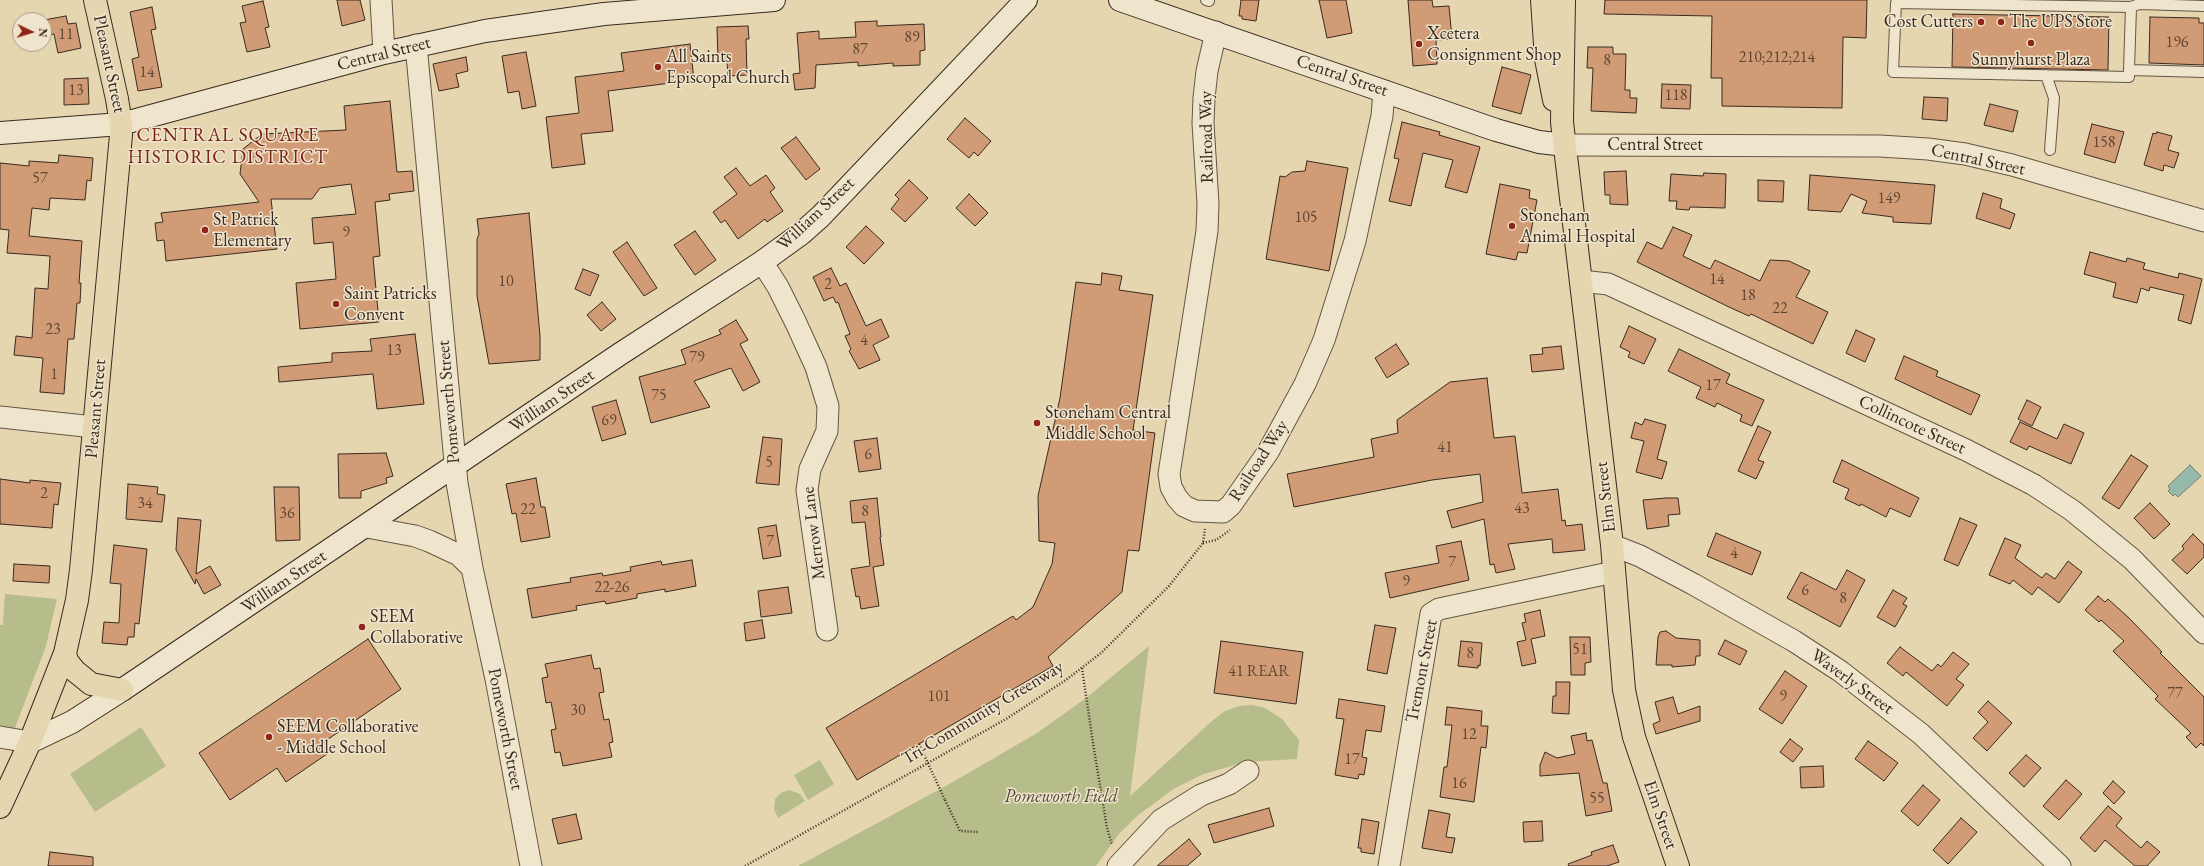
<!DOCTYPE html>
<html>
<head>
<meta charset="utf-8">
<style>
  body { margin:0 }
  #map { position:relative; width:2204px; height:866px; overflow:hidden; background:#e6d6b0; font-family:"EB Garamond",serif }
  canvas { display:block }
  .north { position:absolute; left:12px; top:12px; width:40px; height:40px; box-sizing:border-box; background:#efe4cc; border:1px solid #a69a87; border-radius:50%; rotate:94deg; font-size:11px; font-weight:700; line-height:16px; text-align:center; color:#392a20 }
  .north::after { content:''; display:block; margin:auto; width:14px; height:18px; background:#8f2418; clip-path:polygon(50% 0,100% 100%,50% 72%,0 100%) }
</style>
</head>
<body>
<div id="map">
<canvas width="2204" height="866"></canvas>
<div class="north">N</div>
</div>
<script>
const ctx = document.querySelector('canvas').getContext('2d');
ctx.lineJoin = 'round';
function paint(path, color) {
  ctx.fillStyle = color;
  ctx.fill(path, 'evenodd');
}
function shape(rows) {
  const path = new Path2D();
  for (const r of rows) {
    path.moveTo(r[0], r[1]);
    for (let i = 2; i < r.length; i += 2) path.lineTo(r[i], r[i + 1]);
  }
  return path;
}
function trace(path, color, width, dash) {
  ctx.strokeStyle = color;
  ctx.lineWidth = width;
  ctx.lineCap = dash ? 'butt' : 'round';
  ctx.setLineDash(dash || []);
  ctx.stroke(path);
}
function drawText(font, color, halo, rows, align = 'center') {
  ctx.font = font + ' "EB Garamond",serif';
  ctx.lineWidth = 3;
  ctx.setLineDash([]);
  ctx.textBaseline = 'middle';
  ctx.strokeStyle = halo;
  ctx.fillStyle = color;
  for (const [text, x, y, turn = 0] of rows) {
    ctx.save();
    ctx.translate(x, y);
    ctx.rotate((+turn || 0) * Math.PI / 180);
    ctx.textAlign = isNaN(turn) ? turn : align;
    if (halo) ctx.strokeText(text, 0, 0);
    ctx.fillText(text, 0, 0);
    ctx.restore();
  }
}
paint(shape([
  [5,594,57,599,46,646,15,728,0,726,0,625,3,625],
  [1149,646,1130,796,1213,720,1225,711,1239,706,1252,705,1265,708,1282,719,1299,740,1297,759,1245,762,1204,774,1175,788,1137,816,1118,835,1096,866,798,866,953,782,1037,733,1086,698],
  [141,727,166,766,95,812,70,774],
  [820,760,834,784,808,800,794,775],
  [790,790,800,794,805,801,778,818,774,809,775,799,782,792]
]), '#b7bd8a');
const water = shape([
  [2190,465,2201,476,2178,497,2175,494,2173,496,2168,491,2170,489,2168,486,2190,465]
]);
paint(water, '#96b9aa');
trace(water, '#718073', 1);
const building = shape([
  [337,0,360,0,365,20,342,26,337,0],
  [1241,0,1259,0,1256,21,1242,19,1242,16,1239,16,1241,0],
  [1319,0,1346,0,1352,33,1327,38,1319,0],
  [1408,0,1432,0,1433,7,1449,6,1452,39,1436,40,1437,64,1413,66,1408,0],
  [1605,0,1867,0,1866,38,1843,37,1842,108,1722,106,1722,78,1711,78,1712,16,1604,14,1605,0],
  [263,1,269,27,265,28,270,47,247,52,240,23,246,22,242,6,263,1],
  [152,7,156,29,151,30,162,87,138,91,132,59,139,57,130,12,152,7],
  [1953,14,2109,17,2108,70,1952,67,1953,14],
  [66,16,68,24,76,23,81,48,58,53,54,34,44,36,44,20,66,16],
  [2150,17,2199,18,2199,23,2204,23,2204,65,2149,63,2150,17],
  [877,21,877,26,924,24,925,50,920,51,920,65,893,66,893,63,858,66,858,62,816,65,815,88,795,90,793,74,800,73,797,33,819,31,819,39,856,37,855,22,877,21],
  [748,26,749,39,746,39,747,75,728,76,727,61,718,62,717,27,748,26],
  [690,44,694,80,608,91,613,131,581,134,585,164,552,168,546,117,579,113,575,77,624,71,621,53,690,44],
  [1588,47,1613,47,1613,54,1626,54,1625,90,1630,90,1630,98,1637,98,1636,113,1591,111,1593,68,1587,68,1588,47],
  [526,52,536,106,522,109,519,91,508,93,502,56,526,52],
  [466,57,468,71,456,74,459,87,439,91,433,64,466,57],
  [1502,67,1531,75,1521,114,1492,106,1502,67],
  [88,78,89,104,64,105,64,79,88,78],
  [1662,84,1691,85,1690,109,1661,108,1662,84],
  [1924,97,1948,98,1947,121,1922,119,1924,97],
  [390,101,397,172,412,171,414,191,389,194,390,200,375,202,380,256,373,257,379,322,300,329,296,283,336,279,333,242,314,244,312,218,356,214,351,184,320,188,312,199,271,199,277,249,166,261,164,240,157,241,155,223,163,222,161,213,259,202,240,174,243,149,262,134,346,130,344,106,390,101],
  [1990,104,2018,111,2013,132,1984,125,1990,104],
  [965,118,991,141,978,156,974,152,969,158,947,139,965,118],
  [1402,122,1440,132,1439,135,1480,147,1467,193,1445,187,1453,160,1423,153,1411,206,1389,201,1399,159,1394,158,1402,122],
  [2092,124,2124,132,2115,163,2084,154,2092,124],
  [2157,132,2172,136,2168,150,2179,153,2174,168,2164,165,2163,171,2144,165,2153,133,2156,134,2157,132],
  [796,137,820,169,806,180,781,148,796,137],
  [59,155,93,158,91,181,87,180,85,200,50,198,49,210,32,208,29,236,82,241,79,283,81,283,80,303,77,303,74,339,68,339,64,394,40,392,43,358,14,355,16,336,32,338,35,288,48,289,50,256,7,253,9,230,0,229,0,163,29,166,29,161,58,163,59,155],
  [1307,161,1348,168,1329,271,1266,259,1280,176,1285,177,1292,172,1305,171,1307,161],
  [736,168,750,186,766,175,775,188,770,192,783,211,767,222,765,219,738,239,725,220,721,223,713,212,737,194,724,177,736,168],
  [1626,171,1628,205,1610,204,1610,195,1605,195,1604,172,1626,171],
  [1704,173,1726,174,1725,208,1690,207,1689,210,1676,209,1677,201,1669,201,1671,174,1703,176,1704,173],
  [1810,175,1935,185,1931,224,1893,222,1893,217,1862,213,1867,201,1851,194,1841,212,1808,210,1810,175],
  [909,180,928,198,905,222,891,209,899,199,895,195,909,180],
  [1758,180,1784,181,1783,202,1758,201,1758,180],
  [1500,184,1530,190,1529,198,1537,200,1527,253,1518,252,1516,260,1486,254,1500,184],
  [1983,193,2002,199,2000,208,2015,214,2010,229,1976,218,1983,193],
  [969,194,988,213,975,226,956,208,969,194],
  [529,213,540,336,540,360,489,364,477,296,477,239,479,234,477,219,529,213],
  [866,226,884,243,864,264,846,247,866,226],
  [1673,227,1692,235,1683,256,1710,269,1715,260,1760,281,1770,260,1789,261,1810,271,1796,297,1828,312,1813,344,1751,314,1749,316,1731,308,1637,262,1647,242,1662,249,1673,227],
  [695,231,716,260,695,275,674,245,695,231],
  [627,242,657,288,644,296,613,252,627,242],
  [2090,252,2126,262,2127,258,2145,263,2143,269,2178,278,2179,273,2202,279,2191,324,2178,320,2184,295,2150,287,2149,291,2141,288,2137,303,2113,297,2116,283,2084,274,2090,252],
  [831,268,840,286,846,283,866,326,881,319,889,337,873,345,880,360,859,369,849,351,851,349,845,336,850,334,838,302,836,303,833,297,824,301,813,277,831,268],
  [583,269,599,275,590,296,575,289,583,269],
  [1102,273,1122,276,1119,290,1153,295,1133,430,1155,433,1139,551,1128,550,1122,592,1048,657,1053,666,857,780,826,728,1013,616,1016,620,1033,607,1052,564,1055,543,1039,541,1038,496,1060,398,1076,282,1101,285,1102,273],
  [602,302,616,319,601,331,587,315,602,302],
  [736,320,748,340,740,344,760,382,743,391,731,368,694,381,710,407,651,423,639,377,686,364,681,350,721,334,719,330,736,320],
  [1629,326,1656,339,1644,364,1628,357,1630,352,1620,347,1629,326],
  [1856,330,1875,339,1865,362,1846,353,1856,330],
  [415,334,424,404,377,409,373,374,279,382,278,367,332,362,332,353,372,351,370,339,415,334],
  [1396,344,1409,364,1387,378,1375,358,1396,344],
  [1561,346,1564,369,1532,372,1530,355,1543,354,1542,348,1561,346],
  [1679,349,1730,374,1726,383,1764,400,1752,426,1740,421,1742,415,1717,403,1715,407,1696,398,1701,387,1668,371,1679,349],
  [1904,356,1938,371,1936,376,1980,395,1971,415,1895,379,1904,356],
  [1487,378,1494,438,1515,436,1522,493,1558,489,1562,521,1565,520,1566,526,1582,524,1585,550,1553,553,1552,539,1508,544,1515,569,1496,573,1494,564,1490,565,1484,519,1452,528,1447,511,1483,502,1480,474,1432,480,1294,507,1287,474,1374,457,1371,439,1398,433,1397,420,1450,382,1487,378],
  [616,400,626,434,602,441,592,407,616,400],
  [2027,400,2041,407,2032,426,2018,419,2027,400],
  [1645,419,1666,425,1657,459,1667,462,1662,479,1636,472,1644,441,1631,438,1635,422,1642,425,1645,419],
  [2020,422,2057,439,2064,424,2084,433,2071,464,2029,446,2027,450,2010,442,2020,422],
  [1758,426,1771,432,1758,460,1764,462,1756,479,1738,471,1758,426],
  [763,437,782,439,779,485,756,483,763,437],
  [877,438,881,469,859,472,854,441,877,438],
  [386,453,393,476,386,478,387,483,361,491,361,498,339,498,338,454,386,453],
  [2131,455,2148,466,2119,509,2102,498,2131,455],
  [1842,460,1919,498,1910,517,1890,508,1886,517,1861,504,1860,506,1845,499,1849,489,1833,482,1842,460],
  [536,478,541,507,545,507,550,537,521,542,516,513,512,514,506,484,536,478],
  [0,479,30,483,30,480,61,483,58,505,54,504,52,528,0,524,0,479],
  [128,484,158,487,157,494,165,495,162,522,126,519,128,484],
  [274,487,299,487,300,540,276,541,274,487],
  [877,498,881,537,880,537,884,565,873,567,879,606,861,609,859,596,856,597,851,569,870,566,865,522,852,523,850,501,877,498],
  [1666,498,1678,498,1680,514,1668,515,1669,526,1647,529,1643,500,1666,498],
  [2150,503,2170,524,2154,539,2134,518,2150,503],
  [178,518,201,520,196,574,210,566,221,585,204,594,196,579,195,584,176,550,178,518],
  [1960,518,1977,525,1958,566,1944,560,1960,518],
  [776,525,781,556,763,559,758,528,776,525],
  [1716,533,1761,552,1752,575,1707,556,1716,533],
  [2193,534,2204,545,2204,557,2187,574,2172,560,2184,549,2182,546,2193,534],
  [2005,538,2021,545,2015,558,2042,578,2046,573,2055,579,2068,561,2082,572,2059,603,2038,587,2032,595,2013,580,2010,584,1989,575,2005,538],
  [1461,541,1469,580,1390,598,1385,573,1439,563,1436,546,1461,541],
  [114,545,147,549,139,624,135,623,134,637,128,637,127,645,102,643,104,622,119,623,121,584,110,583,114,545],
  [692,560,696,586,665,592,665,589,637,594,637,598,606,604,605,601,576,606,577,610,532,618,527,589,571,582,570,578,602,573,603,576,631,571,630,567,661,561,662,565,692,560],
  [14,564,50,566,49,583,13,581,14,564],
  [1847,570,1865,580,1840,627,1787,598,1801,572,1836,590,1847,570],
  [788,587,792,613,761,617,758,591,788,587],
  [1893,590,1907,598,1903,604,1907,606,1895,627,1877,617,1893,590],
  [2098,596,2105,602,2108,599,2129,618,2162,652,2160,653,2204,697,2204,746,2201,743,2196,748,2186,737,2191,733,2155,699,2158,696,2113,651,2124,641,2101,620,2099,622,2085,610,2098,596],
  [1540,610,1545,636,1531,639,1536,663,1522,666,1517,642,1526,640,1522,623,1526,622,1524,614,1540,610],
  [762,620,765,638,746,641,744,623,762,620],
  [1375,625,1396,628,1387,674,1367,670,1375,625],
  [1666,631,1676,638,1700,640,1700,656,1696,656,1695,665,1672,667,1672,665,1656,665,1658,637,1660,632,1666,631],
  [1570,637,1590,637,1591,662,1585,663,1585,675,1571,675,1570,637],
  [368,639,401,689,324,742,330,752,286,782,277,768,230,800,199,753,368,639],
  [1725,640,1747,651,1740,665,1718,654,1725,640],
  [1221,641,1303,652,1296,704,1214,693,1221,641],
  [1461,641,1482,643,1480,666,1478,665,1478,668,1458,666,1461,641],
  [1900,647,1932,671,1938,664,1941,667,1953,652,1969,664,1956,679,1964,685,1947,706,1906,672,1903,676,1887,663,1900,647],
  [591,655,594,669,600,668,604,692,599,693,604,720,609,719,613,742,609,743,612,757,563,766,560,752,555,753,551,730,556,729,551,702,546,703,542,678,548,677,545,664,591,655],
  [1785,671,1807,686,1782,724,1759,709,1785,671],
  [1556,682,1570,682,1569,714,1552,713,1553,696,1556,696,1556,682],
  [1673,697,1678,714,1700,706,1700,721,1656,734,1653,724,1660,721,1655,702,1673,697],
  [1339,699,1385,706,1381,732,1366,730,1362,757,1367,758,1364,775,1359,774,1358,779,1335,775,1344,719,1336,718,1339,699],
  [1988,701,2012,723,1987,751,1973,738,1988,722,1978,712,1988,701],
  [1447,707,1482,711,1481,726,1488,726,1486,748,1481,747,1474,802,1440,797,1444,767,1447,767,1452,725,1445,725,1447,707],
  [1586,733,1587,741,1592,740,1603,783,1607,783,1612,811,1586,816,1579,773,1540,776,1540,765,1545,752,1557,758,1575,754,1571,736,1586,733],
  [1790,739,1803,749,1793,762,1780,752,1790,739],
  [1868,741,1898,763,1884,781,1855,759,1868,741],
  [2026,755,2041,768,2024,787,2009,773,2026,755],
  [1823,766,1824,787,1801,788,1800,767,1823,766],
  [2066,780,2082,794,2059,820,2043,806,2066,780],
  [2113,781,2125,792,2114,804,2103,793,2113,781],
  [1923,785,1940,800,1918,826,1901,811,1923,785],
  [2108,806,2122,818,2116,826,2141,848,2147,841,2160,852,2147,866,2135,866,2105,840,2095,852,2080,838,2108,806],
  [1269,808,1274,826,1214,843,1208,825,1269,808],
  [1429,810,1450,814,1446,837,1455,838,1452,853,1422,848,1429,810],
  [576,814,582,839,558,844,552,819,576,814],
  [1961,818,1977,832,1948,864,1933,850,1961,818],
  [1362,819,1379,822,1374,854,1361,852,1361,848,1358,848,1362,819],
  [1542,821,1543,841,1524,842,1523,822,1542,821],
  [1189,839,1201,854,1187,866,1157,866,1189,839],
  [1613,845,1619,862,1607,866,1569,866,1568,864,1592,855,1591,852,1613,845],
  [50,852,93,857,93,866,48,866,50,852]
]);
paint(building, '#d19c75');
trace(building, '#392a20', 1);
const lane = shape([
  [1206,0,1209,1],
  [2204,6,2139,4,2131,7,2129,70,2204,72],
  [2129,70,2129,77,1893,72,1896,3,2131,7],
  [2046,75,2054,98,2050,150]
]);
const street = shape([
  [381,0,384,53],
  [1216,32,1207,71,1204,98,1203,123,1208,204,1207,231,1169,474,1171,487,1177,498,1184,506,1195,511,1223,512,1231,505,1268,452,1305,384,1324,340,1355,241,1382,116,1384,91],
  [416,45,457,483,472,568,496,679,531,866],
  [1566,145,1880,146,1928,149,1965,154,2012,165,2204,221],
  [762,262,778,287,795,321,816,367,828,406,827,431,810,469,807,490,827,630],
  [1581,281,1608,284,1966,450,2034,485,2073,511,2132,559,2204,633],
  [0,417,94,427],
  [367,527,415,536,429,541,459,555,472,568],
  [1612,545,1640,556,1693,584,1794,641,1840,671,1921,734,2060,866],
  [0,737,30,742],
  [1118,866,1161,820,1201,795,1229,784,1248,771],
  [1389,866,1431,614,1439,609,1614,572]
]);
const secondary = shape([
  [1120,0,1496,130,1539,142,1566,145],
  [0,133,121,124,384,53,485,31,604,14,774,0],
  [30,742,72,722,122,690,620,354,762,262,802,233,821,216,1026,0]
]);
const primary = shape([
  [1542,0,1546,59,1554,100],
  [1564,0,1562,122,1612,545,1624,690,1634,737,1678,866],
  [65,653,67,661,75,671,91,684,122,690],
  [0,807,30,742,65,653,77,600,81,570,121,135,121,124,117,99,95,0]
]);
trace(lane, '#645544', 12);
trace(street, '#645544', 23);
trace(secondary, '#392a20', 24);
trace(primary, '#392a20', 24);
trace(shape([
  [1203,543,1216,540,1230,530],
  [1082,668,1093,743,1107,828,1112,845],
  [945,800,960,831,979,832],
  [745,866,1006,719,1066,680,1101,653,1169,586,1203,543,1205,529]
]), '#392a20', 2.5, [1, 2]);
trace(lane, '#efe4cc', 10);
trace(street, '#efe4cc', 21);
trace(secondary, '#efe4cc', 22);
trace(primary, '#e6d6b0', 22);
trace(shape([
  [919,744,945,800]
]), '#392a20', 2.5, [1, 2]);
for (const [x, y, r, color] of [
  [1981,22,4,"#8f2418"],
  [2001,22,4,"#8f2418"],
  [2031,43,4,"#8f2418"],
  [1419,44,4,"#8f2418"],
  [658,67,4,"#8f2418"],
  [1512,226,4,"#8f2418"],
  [205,230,4,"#8f2418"],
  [336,304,4,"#8f2418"],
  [1037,423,4,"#8f2418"],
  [362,627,4,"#8f2418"],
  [269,737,4,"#8f2418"]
]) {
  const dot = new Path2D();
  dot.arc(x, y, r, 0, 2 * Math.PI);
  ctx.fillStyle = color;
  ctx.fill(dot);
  trace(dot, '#efe4cc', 1.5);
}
drawText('16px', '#5f4635', null, [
  ["11",66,35],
  ["89",912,38],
  ["196",2177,43],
  ["87",860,50],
  ["210;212;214",1777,58],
  ["8",1607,61],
  ["14",147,73],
  ["13",76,91],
  ["118",1676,96],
  ["158",2104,143],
  ["57",40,179],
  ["149",1889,199],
  ["105",1306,218],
  ["9",346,233],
  ["14",1717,280],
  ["10",506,282],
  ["2",828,285],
  ["18",1748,296],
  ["22",1780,309],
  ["23",53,330],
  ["4",864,341],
  ["13",394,351],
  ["79",697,358],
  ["1",54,375],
  ["17",1713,386],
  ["75",659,396],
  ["69",609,421],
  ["41",1445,448],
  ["6",868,455],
  ["5",769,463],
  ["2",44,494],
  ["34",145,504],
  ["43",1522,509],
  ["22",528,510],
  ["8",865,512],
  ["36",287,514],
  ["7",770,542],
  ["4",1734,554],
  ["7",1452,563],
  ["9",1406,582],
  ["22-26",612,588],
  ["6",1805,591],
  ["8",1843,599],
  ["51",1580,650],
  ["8",1470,654],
  ["41 REAR",1259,672],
  ["77",2175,694],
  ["101",939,697],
  ["9",1783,697],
  ["30",578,711],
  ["12",1469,735],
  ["17",1352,760],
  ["16",1459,784],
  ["55",1597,799]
]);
drawText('18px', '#392a20', '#efe4cc', [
  ["Cost Cutters",1973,22,"right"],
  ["The UPS Store",2009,22],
  ["Xcetera",1427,34],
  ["Consignment Shop",1427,55],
  ["All Saints",666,57],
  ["Episcopal Church",666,78],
  ["Sunnyhurst Plaza",2031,60,"center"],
  ["Stoneham",1520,216],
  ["Animal Hospital",1520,237],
  ["St Patrick",213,220],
  ["Elementary",213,241],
  ["Saint Patricks",344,294],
  ["Convent",344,315],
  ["Stoneham Central",1045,413],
  ["Middle School",1045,434],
  ["SEEM",370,617],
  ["Collaborative",370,638],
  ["SEEM Collaborative",277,727],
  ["- Middle School",277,748]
], 'left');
drawText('18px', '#392a20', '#efe4cc', [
  ["Central Street",384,54,-14],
  ["Pleasant Street",109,64,78],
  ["Central Street",1342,76,19],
  ["Railroad Way",1207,137,-91],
  ["Central Street",1655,145],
  ["Central Street",1978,160,12],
  ["William Street",816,214,-43],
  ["William Street",552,401,-34],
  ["Pomeworth Street",449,402,-95],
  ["Pleasant Street",96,409,-85],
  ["Collincote Street",1912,425,25],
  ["Railroad Way",1259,461,-57],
  ["Elm Street",1606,497,-97],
  ["Merrow Lane",814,533,-97],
  ["William Street",284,582,-34],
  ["Tremont Street",1422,671,-79],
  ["Waverly Street",1852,682,36],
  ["Tri-Community Greenway",983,713,-31],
  ["Pomeworth Street",505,729,79],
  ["Elm Street",1660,815,71]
]);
drawText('italic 18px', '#524735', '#efe4cc', [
  ["Pomeworth Field",1061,797]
]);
ctx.letterSpacing = '1px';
drawText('19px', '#7a1f14', '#efe4cc', [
  ["CENTRAL SQUARE",228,136],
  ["HISTORIC DISTRICT",228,158]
]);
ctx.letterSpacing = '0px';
</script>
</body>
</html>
